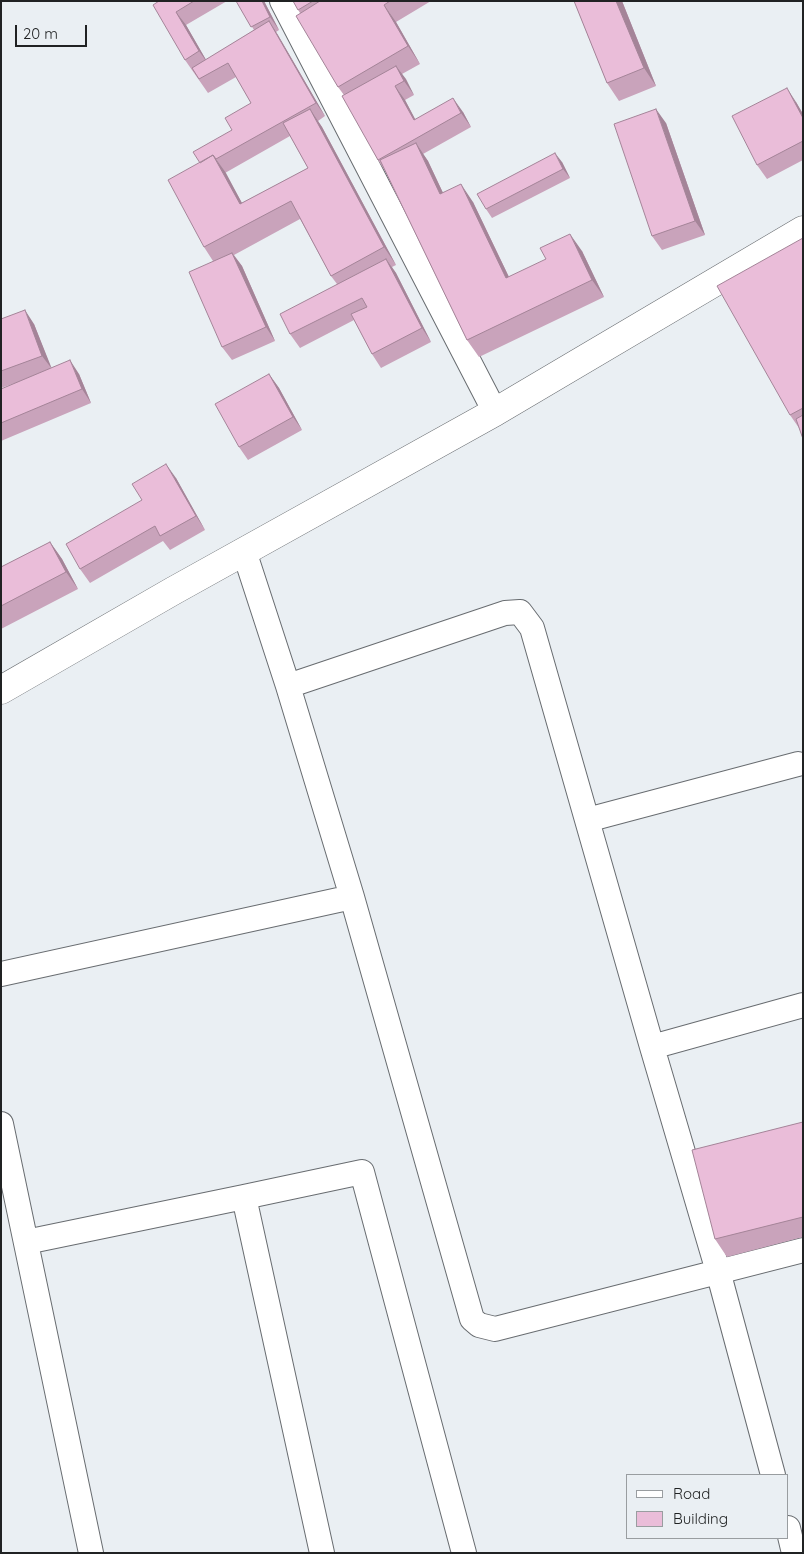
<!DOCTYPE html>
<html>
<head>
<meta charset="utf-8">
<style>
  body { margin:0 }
  #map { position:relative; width:804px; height:1554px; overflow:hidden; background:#eaeff3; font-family:Quicksand,sans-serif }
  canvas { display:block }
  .frame { position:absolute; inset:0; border:2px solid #202223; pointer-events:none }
  .legend { position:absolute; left:626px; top:1474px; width:162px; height:65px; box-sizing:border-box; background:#eaeff3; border:1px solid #999da0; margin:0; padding:6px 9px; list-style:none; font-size:15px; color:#202223 }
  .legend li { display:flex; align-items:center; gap:10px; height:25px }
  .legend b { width:25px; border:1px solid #999da0 }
  .scale { position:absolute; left:15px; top:25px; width:72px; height:22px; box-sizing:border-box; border:2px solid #202223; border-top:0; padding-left:6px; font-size:15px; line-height:18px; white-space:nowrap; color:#202223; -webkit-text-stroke:4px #eaeff3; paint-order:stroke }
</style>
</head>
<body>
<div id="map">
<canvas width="804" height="1554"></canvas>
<div class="frame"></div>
<ul class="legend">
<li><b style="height:6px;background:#fff"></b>Road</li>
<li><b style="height:14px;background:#eabdd9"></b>Building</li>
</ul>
<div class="scale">20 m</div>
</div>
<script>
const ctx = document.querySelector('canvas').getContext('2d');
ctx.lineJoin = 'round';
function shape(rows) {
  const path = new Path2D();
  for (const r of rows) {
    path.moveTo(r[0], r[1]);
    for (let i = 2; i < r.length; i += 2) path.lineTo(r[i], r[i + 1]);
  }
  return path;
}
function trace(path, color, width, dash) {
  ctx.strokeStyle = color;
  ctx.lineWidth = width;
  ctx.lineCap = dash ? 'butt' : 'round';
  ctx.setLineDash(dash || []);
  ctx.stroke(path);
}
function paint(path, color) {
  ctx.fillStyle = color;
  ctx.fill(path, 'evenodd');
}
const minor = shape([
  [282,1,495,412],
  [288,686,505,613,520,612,532,628,652,1047,718,1271,773,1475],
  [587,820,798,764],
  [352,897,472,1319,479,1325,495,1329,803,1250],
  [1,974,352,897,288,686,244,551],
  [652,1047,803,1005],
  [1,1124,91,1553],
  [26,1242,244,1197],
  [788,1528,794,1553],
  [322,1553,244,1197,362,1172,464,1553]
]);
const tertiary = shape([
  [1,690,173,591,495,412,803,230]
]);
trace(minor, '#686c70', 26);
trace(tertiary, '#686c70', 29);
trace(minor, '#fff', 24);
trace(tertiary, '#fff', 28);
paint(shape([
  [159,1,227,1,186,25,206,60,254,30,236,1,264,1,279,30,276,32,325,116,318,121,322,127,396,265,392,267,396,273,431,342,381,368,372,354,354,320,300,348,290,334,337,284,331,276,300,219,234,255,242,266,275,341,232,360,222,347,213,261,204,247,200,163,232,130,251,103,236,77,208,93,185,60],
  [290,136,308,168,242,203,225,173],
  [293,1,431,1,396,22,420,64,402,74,414,95,405,100,415,119,463,112,471,127,423,154,428,161,443,193,473,202,509,277,582,251,604,297,479,357,467,340,385,171,378,160,344,95,338,87,300,13],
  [574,1,622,1,656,86,619,101,607,83],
  [796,102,803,114,803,160,767,179,757,165],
  [666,123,705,235,662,250,652,236],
  [562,162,570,178,492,218,486,209],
  [803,238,803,439,799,428,790,415],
  [1,319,34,324,51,368,79,374,91,403,1,441,1,389,15,383,1,388],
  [269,374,279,388,302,430,248,460,239,447],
  [176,478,205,530,170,550,163,541,90,583,80,569,142,500],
  [50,542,62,559,78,589,1,629,1,567],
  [803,1122,803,1237,727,1257,715,1239]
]), '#c9a3bb');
paint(shape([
  [262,1,264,1,279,30,270,17],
  [616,1,622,1,656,86,644,68],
  [384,5,396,22,420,64,408,46],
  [176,12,186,25,209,65,199,51],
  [269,21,278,35,325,116,316,103],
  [396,66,406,79,414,95,404,81],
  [395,86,405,100,423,134,414,120],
  [787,88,796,102,803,114,803,118],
  [453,98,463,112,471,127,461,113],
  [310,109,322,127,396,265,384,247],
  [656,109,666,123,705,235,695,221],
  [416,143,428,161,452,212,440,194],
  [555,153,562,162,570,178,563,169],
  [213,155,226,173,252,222,240,204],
  [461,184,473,202,518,296,506,278],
  [570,234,582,251,604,297,592,280],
  [232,253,242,266,275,341,266,327],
  [386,259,396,273,431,342,422,328],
  [25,310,34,324,52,369,42,356],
  [70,360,79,374,91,403,82,389],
  [269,374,279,388,302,430,293,417],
  [166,464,176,478,205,530,196,516],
  [50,542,62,559,78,589,66,572]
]), '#a48498');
const building = shape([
  [159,1,194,1,176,12,199,51,185,60,153,5,159,1],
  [236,1,262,1,270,17,251,27,236,1],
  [293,1,313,1,298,10,293,1],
  [320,1,390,1,384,5,408,46,338,87,296,16,320,1],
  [574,1,616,1,644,68,607,83,574,1],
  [269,21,316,103,216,159,213,155,200,163,193,152,232,130,225,118,251,103,228,63,199,79,192,68,269,21],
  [396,66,404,81,395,86,414,120,453,98,461,113,378,160,342,96,396,66],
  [787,88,803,118,803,141,757,165,732,116,787,88],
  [310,109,384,247,331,276,291,201,204,247,168,180,213,155,240,204,308,168,283,123,310,109],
  [656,109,695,221,652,236,614,124,656,109],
  [416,143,440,194,461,184,506,278,546,259,540,248,570,234,592,280,467,340,380,160,416,143],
  [555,153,563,169,486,209,477,194,555,153],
  [803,238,803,408,790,415,717,286,803,238],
  [232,253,266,327,222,347,189,272,232,253],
  [386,259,422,328,372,354,351,314,367,307,362,298,290,334,280,314,386,259],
  [25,310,42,356,1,371,1,319,25,310],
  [70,360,82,389,1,423,1,389,70,360],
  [269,374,293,417,239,447,215,404,269,374],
  [803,415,803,439,796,419,803,415],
  [166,464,196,516,160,536,155,526,80,569,66,544,142,500,132,484,166,464],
  [50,542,66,572,1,606,1,567,50,542],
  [803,1122,803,1217,715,1239,692,1150,803,1122]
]);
paint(building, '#eabdd9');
trace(building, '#a48498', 1);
</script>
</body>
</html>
